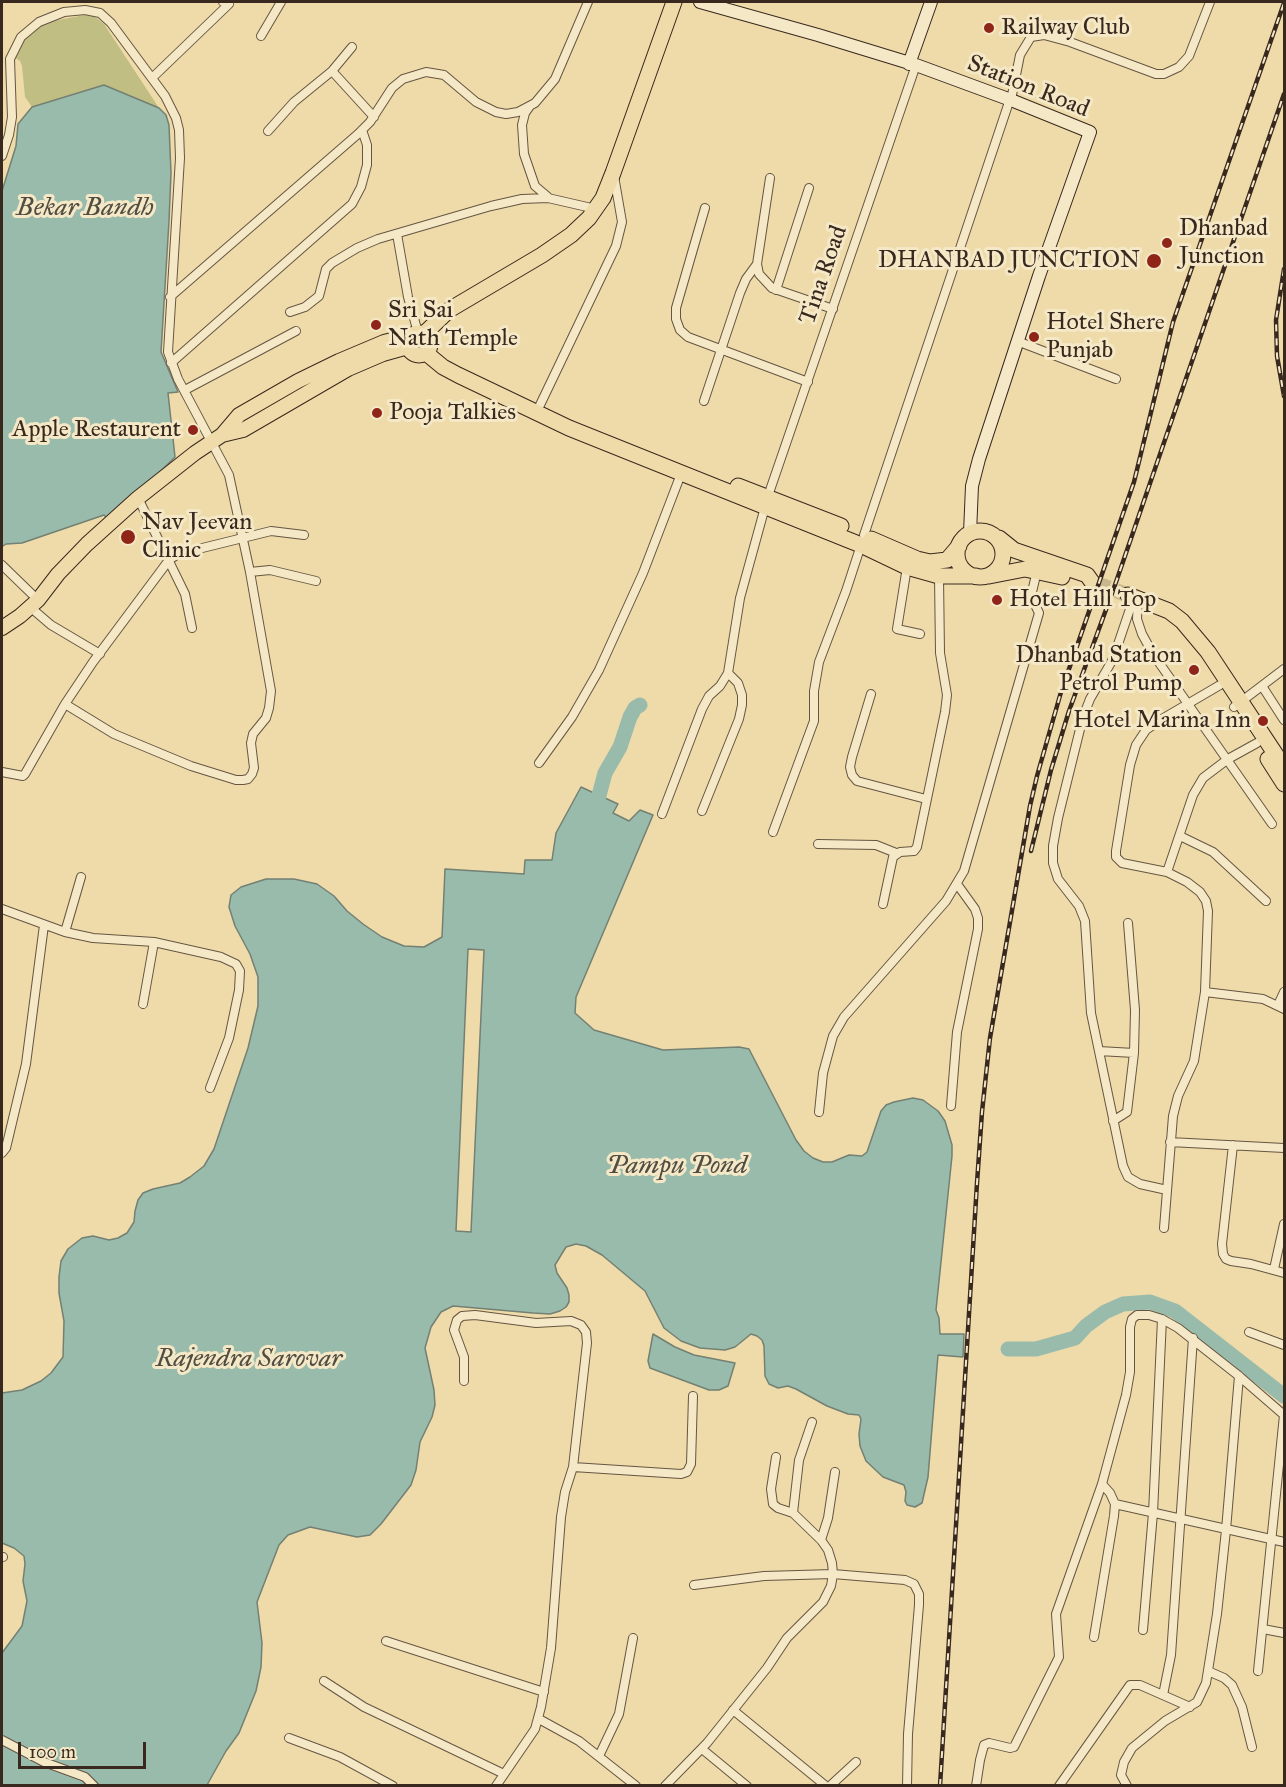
<!DOCTYPE html>
<html>
<head>
<meta charset="utf-8">
<style>
  body { margin:0 }
  #map { position:relative; width:1286px; height:1787px; overflow:hidden; background:#eedba9; font-family:"IM FELL Great Primer",serif }
  canvas { display:block }
  .frame { position:absolute; inset:0; border:3px solid #39281e; pointer-events:none }
  .scale { position:absolute; left:18px; top:1742px; width:128px; height:27px; box-sizing:border-box; border:3px solid #39281e; border-top:0; padding-left:8px; font-size:18px; line-height:21px; white-space:nowrap; color:#39281e; -webkit-text-stroke:4px #f4e8c7; paint-order:stroke }
</style>
</head>
<body>
<div id="map">
<canvas width="1286" height="1787"></canvas>
<div class="frame"></div>
<div class="scale">100 m</div>
</div>
<script>
const ctx = document.querySelector('canvas').getContext('2d');
ctx.lineJoin = 'round';
function paint(path, color) {
  ctx.fillStyle = color;
  ctx.fill(path, 'evenodd');
}
function shape(rows) {
  const path = new Path2D();
  for (const r of rows) {
    if (r.length === 3) {
      path.moveTo(r[0] + r[2], r[1]);
      path.arc(r[0], r[1], r[2], 0, 2 * Math.PI);
      continue;
    }
    path.moveTo(r[0], r[1]);
    for (let i = 2; i < r.length; i += 2) path.lineTo(r[i], r[i + 1]);
  }
  return path;
}
function trace(path, color, width, dash) {
  ctx.strokeStyle = color;
  ctx.lineWidth = width;
  ctx.lineCap = dash ? 'butt' : 'round';
  ctx.setLineDash(dash || []);
  ctx.stroke(path);
}
function drawText(font, color, halo, rows, align = 'center') {
  ctx.font = font + ' "IM FELL Great Primer",serif';
  ctx.lineWidth = 6;
  ctx.setLineDash([]);
  ctx.textBaseline = 'middle';
  ctx.strokeStyle = halo;
  ctx.fillStyle = color;
  for (const [text, x, y, turn = 0] of rows) {
    ctx.save();
    ctx.translate(x, y);
    ctx.rotate((+turn || 0) * Math.PI / 180);
    ctx.textAlign = isNaN(turn) ? turn : align;
    if (halo) ctx.strokeText(text, 0, 0);
    ctx.fillText(text, 0, 0);
    ctx.restore();
  }
}
paint(shape([
  [85,15,94,16,104,24,159,108,104,85,32,107,25,97,22,66,20,61,14,57,18,48,29,34,47,22]
]), '#c0be83');
const water = shape([
  [104,85,159,108,166,115,169,125,171,173,169,221,161,352,178,392,168,393,175,457,133,499,107,518,104,515,22,543,6,544,3,546,2,545,2,191,16,146,18,124,32,107,104,85],
  [581,787,618,804,613,813,629,821,640,810,653,815,576,997,575,1013,594,1030,663,1050,739,1047,749,1049,796,1140,804,1151,813,1158,823,1162,832,1162,849,1155,862,1156,867,1152,881,1111,886,1105,894,1102,913,1098,923,1100,938,1111,945,1121,952,1145,952,1156,936,1310,939,1318,940,1334,964,1334,963,1357,938,1355,928,1477,922,1503,915,1507,907,1505,905,1501,906,1492,904,1485,883,1477,866,1461,860,1446,859,1434,861,1419,859,1415,848,1414,827,1406,796,1389,788,1386,778,1388,769,1384,765,1376,764,1346,762,1340,757,1336,751,1334,735,1347,725,1350,700,1348,681,1341,664,1328,645,1291,602,1255,586,1246,576,1244,566,1247,555,1265,557,1273,567,1288,569,1295,569,1302,566,1307,560,1311,550,1314,533,1313,453,1306,441,1312,431,1327,425,1348,434,1390,435,1405,432,1417,420,1442,416,1470,411,1485,381,1524,370,1535,357,1537,310,1527,288,1535,279,1545,257,1602,262,1643,261,1667,256,1691,239,1733,226,1751,207,1785,99,1785,88,1774,49,1761,2,1737,2,1653,22,1626,27,1601,23,1581,25,1564,24,1556,14,1548,2,1543,2,1393,22,1390,41,1381,51,1373,63,1357,64,1321,59,1293,59,1277,61,1261,68,1249,82,1238,93,1236,109,1240,118,1238,127,1233,134,1222,135,1211,138,1200,143,1193,153,1189,180,1183,190,1177,204,1166,214,1149,248,1048,258,1006,258,977,250,954,235,926,229,907,231,895,241,887,266,879,294,879,317,884,334,896,347,911,363,924,382,937,404,946,424,947,442,937,445,869,524,874,525,860,552,860,556,833,581,787],
  [468,949,484,950,471,1232,456,1231,468,949],
  [653,1334,675,1347,694,1355,735,1363,728,1386,719,1390,709,1390,650,1368,648,1361,653,1334],
  [2,1745,45,1766,82,1780,86,1785,2,1785,2,1745]
]);
paint(water, '#99bbac');
trace(water, '#738073', 1.5);
trace(shape([
  [594,814,605,773,620,747,630,717,635,708,640,705],
  [1008,1349,1036,1349,1075,1338,1086,1326,1105,1312,1123,1304,1150,1302,1175,1311,1284,1396]
]), '#99bbac', 15);
trace(shape([
  [1095,583,1128,595]
]), '#cab78d', 15, [15, 8]);
const street = shape([
  [261,36,281,2],
  [332,71,374,117],
  [152,78,229,4,223,2],
  [1011,100,1020,55,1031,37,1044,35,1070,42,1156,74,1164,74,1179,67,1189,56,1210,2],
  [530,106,525,113,522,125,524,154,535,186,548,197],
  [268,131,294,102,332,71,352,47],
  [2,156,9,135,12,117,10,59,21,37,39,22,64,12,85,10,100,13,111,23,165,96,176,118,179,130,180,158,168,352,178,379,229,475,250,572,271,691,269,708,266,718,253,734,251,743,254,768,252,774,248,779,243,780,236,780,191,766,114,734,65,704],
  [770,178,757,264,759,274,772,288,833,309],
  [705,208,676,308,676,319,680,330,688,337,808,382],
  [397,234,408,297,417,329],
  [776,290,809,188],
  [170,297,358,134,370,122,392,88,403,79,426,72,444,75,476,102,496,112,506,114,518,112,535,103,555,79,588,2],
  [290,312,305,307,319,296,326,269,332,263,357,248,378,239,491,206,522,199,548,198,596,209],
  [1017,341,1116,379],
  [171,363,352,204,361,187,367,165,367,145,362,130],
  [185,390,296,331],
  [704,401,740,293,746,279,757,264],
  [540,405,616,246,622,222,614,176],
  [768,496,916,65],
  [138,498,185,594,192,628],
  [864,535,1010,99],
  [2,565,38,600],
  [907,567,897,629,920,634],
  [250,572,270,570,316,581],
  [1131,596,1131,606,1113,659,1090,699,1083,717,1058,818,1053,846,1053,863,1058,879,1079,906,1085,921,1091,1013,1123,1166,1128,1177,1140,1184,1167,1190],
  [1138,598,1137,619,1142,634,1153,654,1272,824],
  [30,607,51,625,100,654],
  [1262,686,1284,720],
  [871,694,852,757,850,767,852,775,857,781,926,799],
  [1234,707,1284,669],
  [539,763,572,717,599,670,643,573,681,474],
  [2,772,23,776,25,774,65,704,93,662,169,560,178,554,271,531,304,535],
  [702,811,739,719,742,705,742,695,738,683,728,673],
  [662,814,702,709,709,696,720,686,728,673,740,598,765,507],
  [773,832,814,721,814,691,819,662,846,591,861,545],
  [1180,836,1213,852,1266,901],
  [818,844,876,845,896,853],
  [1167,872,1193,795,1203,778,1228,759,1257,743],
  [883,904,893,857,900,852,914,851,917,847,945,712,947,695,940,653,939,576],
  [2,909,65,932,93,938,154,942,221,957,236,964,240,971,239,990,229,1038,210,1088],
  [65,932,81,877],
  [1205,992,1263,999,1284,1009],
  [143,1004,154,942],
  [1278,1005,1284,992],
  [1099,1051,1134,1053],
  [951,1106,957,1032,978,929,978,918,975,909,957,884],
  [819,1112,823,1073,833,1036,844,1017,946,901,964,871,1039,613,1031,596,1037,571],
  [1113,1121,1127,1112,1134,1053,1135,1010,1128,923],
  [1170,1142,1284,1148],
  [1233,1145,1222,1244,1223,1254,1226,1259,1231,1261,1251,1264,1284,1273],
  [2,1153,6,1148,26,1064,44,925],
  [1164,1228,1173,1116,1178,1096,1194,1061,1205,992,1208,911,1206,901,1200,892,1187,882,1167,872,1122,863,1116,857,1116,851,1130,765,1136,745,1146,730,1162,719,1220,685],
  [1274,1269,1284,1224],
  [1249,1332,1284,1345],
  [464,1381,464,1357,454,1330,457,1320,462,1316,475,1315,536,1323,571,1321,581,1325,586,1332,587,1343,573,1467,565,1492,561,1517,551,1648,541,1707,535,1729,496,1786],
  [573,1467,681,1474,687,1472,691,1464,693,1396],
  [1115,1504,1284,1542],
  [793,1513,799,1460,812,1422],
  [821,1540,828,1518,835,1472],
  [2,1557,3,1557],
  [694,1585,764,1576,833,1574,905,1580,914,1584,919,1594,919,1605,908,1734,907,1786],
  [1263,1629,1284,1633],
  [1143,1630,1153,1513,1162,1319],
  [1094,1637,1114,1516,1115,1504,1110,1493,1102,1484],
  [386,1641,544,1692],
  [1208,1671,1224,1678,1232,1685,1242,1707,1252,1747],
  [1258,1671,1284,1415],
  [324,1681,364,1707,504,1774],
  [1163,1695,1171,1655,1193,1338],
  [733,1710,826,1786],
  [539,1719,579,1741,636,1786],
  [289,1738,340,1757,393,1786],
  [2,1740,44,1762,85,1777,94,1786],
  [702,1749,747,1786],
  [599,1756,619,1714,633,1638],
  [665,1786,707,1743,767,1668,787,1638,823,1602,831,1586,833,1574,832,1563,828,1550,821,1540,793,1513,778,1508,773,1504,771,1489,776,1457],
  [830,1786,856,1762],
  [976,1786,980,1760,984,1745,989,1743,1010,1748,1014,1747,1059,1657,1056,1614,1102,1484,1126,1395,1130,1372,1130,1327,1132,1319,1137,1315,1149,1315,1162,1319,1178,1328,1239,1376,1284,1415],
  [1059,1786,1130,1685,1140,1685,1190,1707],
  [1127,1786,1121,1775,1124,1762,1132,1748,1165,1721,1197,1702,1206,1683,1217,1614,1226,1530,1239,1376]
]);
const secondary = shape([
  [700,2,818,35,916,65,1011,100,1090,132,1039,276,979,459,972,486,970,533],
  [909,64,931,2]
]);
const primary = shape([
  [222,435,243,430,348,369,383,354,408,347],
  [2,628,20,616,38,600,58,574,87,544,138,498,195,453,222,435,239,415,298,381,339,361,384,342,411,335]
]);
const highway = shape([
  [419,344,11],
  [424,334,449,310,542,255,571,235,589,218,603,198,613,173,674,2],
  [426,353,443,367,458,375,569,428,861,545,907,567,939,576,976,576],
  [738,486,841,526],
  [980,554,23],
  [999,538,1014,550,1087,575,1092,582],
  [871,539,917,559,930,562,947,560,959,546],
  [989,576,1025,569,1062,577],
  [1128,595,1169,611,1182,621,1208,652,1284,767],
  [1268,759,1284,784]
]);
trace(street, '#665541', 10);
trace(secondary, '#39281e', 14);
trace(primary, '#39281e', 16);
trace(highway, '#39281e', 17);
trace(street, '#f4e8c7', 8);
trace(secondary, '#f4e8c7', 12);
trace(primary, '#eedba9', 14);
trace(highway, '#eedba9', 15);
const rail = shape([
  [1284,269,1276,320,1277,356,1284,396],
  [1031,851,1051,770,1069,711,1115,585,1284,94],
  [940,1786,977,1183,982,1112,990,1038,1030,806,1037,776,1061,692,1134,482,1173,322,1284,3]
]);
trace(rail, '#39281e', 4.5);
trace(rail, '#f4e8c7', 2, [7]);
for (const [x, y, r, color] of [
  [989,28,6,"#8f2418"],
  [1167,243,6,"#8f2418"],
  [1154,261,8,"#8f2418"],
  [376,325,6,"#8f2418"],
  [1034,337,6,"#8f2418"],
  [377,413,6,"#8f2418"],
  [193,430,6,"#8f2418"],
  [128,537,8,"#8f2418"],
  [997,600,6,"#8f2418"],
  [1194,670,6,"#8f2418"],
  [1263,721,6,"#8f2418"]
]) {
  const dot = new Path2D();
  dot.arc(x, y, r, 0, 2 * Math.PI);
  ctx.fillStyle = color;
  ctx.fill(dot);
  trace(dot, '#f4e8c7', 2);
}
drawText('24px', '#39281e', '#f4e8c7', [
  ["Railway Club",1001,28],
  ["Dhanbad",1179,229],
  ["Junction",1179,257],
  ["DHANBAD JUNCTION",1140,261,"right"],
  ["Sri Sai",388,311],
  ["Nath Temple",388,339],
  ["Hotel Shere",1046,323],
  ["Punjab",1046,351],
  ["Pooja Talkies",389,413],
  ["Apple Restaurent",181,430,"right"],
  ["Nav Jeevan",142,523],
  ["Clinic",142,551],
  ["Hotel Hill Top",1009,600],
  ["Dhanbad Station",1182,656,"right"],
  ["Petrol Pump",1182,684,"right"],
  ["Hotel Marina Inn",1251,721,"right"]
], 'left');
drawText('24px', '#39281e', '#f4e8c7', [
  ["Station Road",1028,87,22],
  ["Tina Road",824,275,-71]
]);
drawText('italic 26px', '#514d42', '#f4e8c7', [
  ["Bekar Bandh",85,209],
  ["Pampu Pond",677,1167],
  ["Rajendra Sarovar",249,1360]
]);
</script>
</body>
</html>
